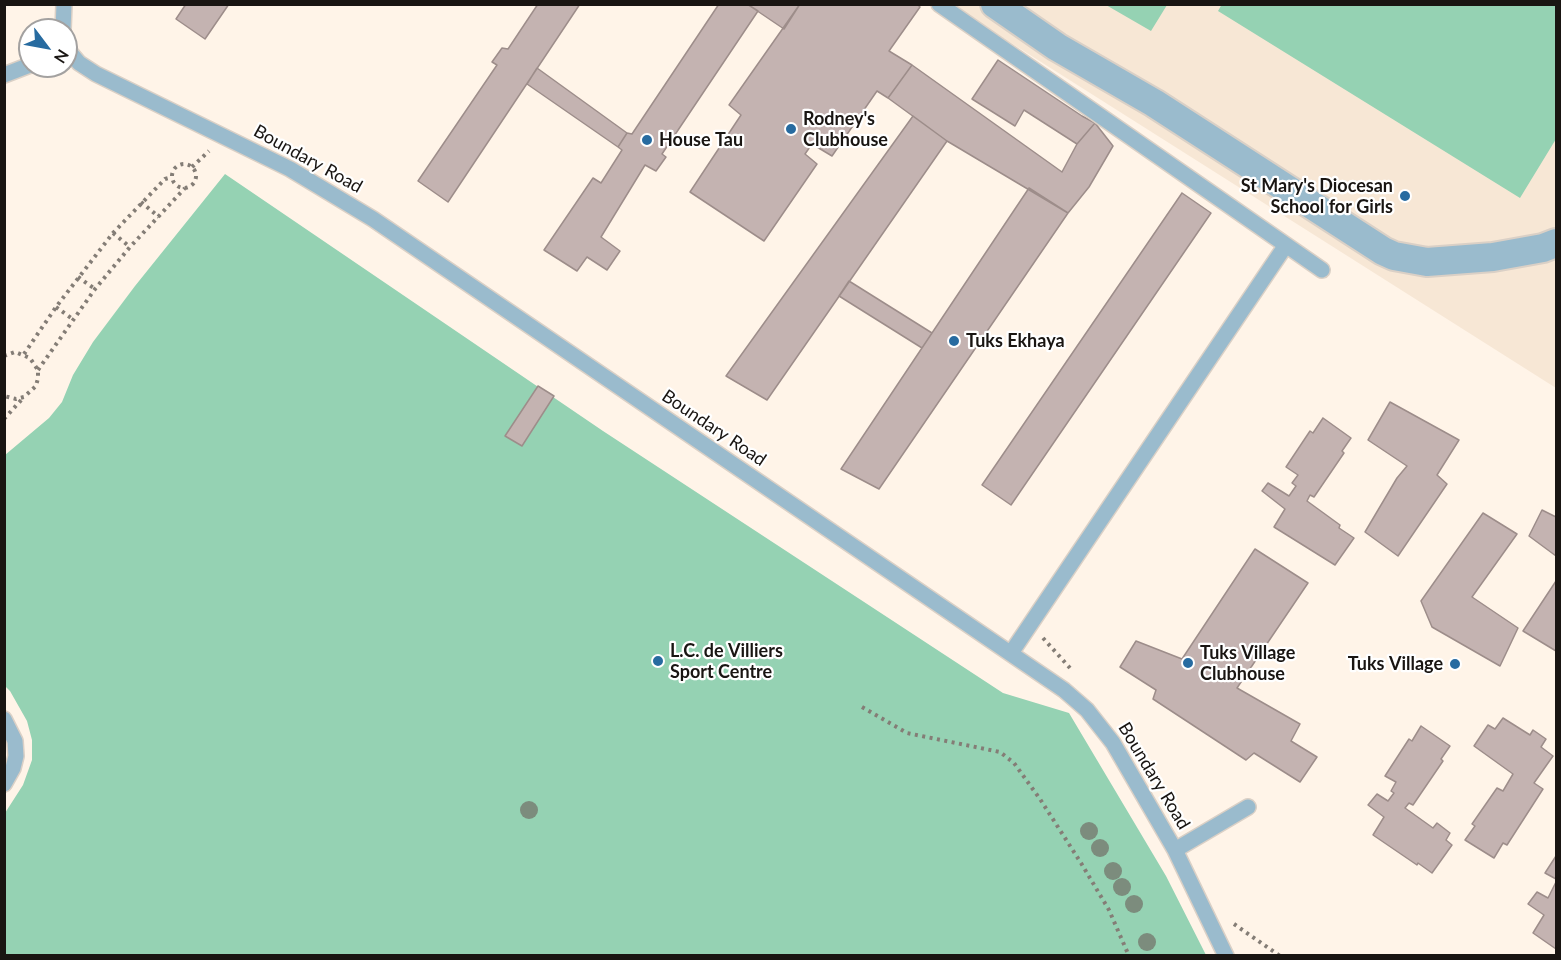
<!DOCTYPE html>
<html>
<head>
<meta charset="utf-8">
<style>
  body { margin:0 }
  #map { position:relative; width:1561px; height:960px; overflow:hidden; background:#fff4e8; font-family:Lato,sans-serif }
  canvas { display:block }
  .frame { position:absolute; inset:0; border:6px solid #191512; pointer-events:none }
  .north { position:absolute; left:18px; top:18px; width:60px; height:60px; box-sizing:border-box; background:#fff; border:2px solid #a3a1a0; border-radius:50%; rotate:122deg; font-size:16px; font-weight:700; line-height:24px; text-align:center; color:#191512 }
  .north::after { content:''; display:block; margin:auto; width:21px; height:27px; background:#276ba0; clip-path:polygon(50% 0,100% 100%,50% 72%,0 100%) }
</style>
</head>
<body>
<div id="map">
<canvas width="1561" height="960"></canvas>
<div class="frame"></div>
<div class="north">N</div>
</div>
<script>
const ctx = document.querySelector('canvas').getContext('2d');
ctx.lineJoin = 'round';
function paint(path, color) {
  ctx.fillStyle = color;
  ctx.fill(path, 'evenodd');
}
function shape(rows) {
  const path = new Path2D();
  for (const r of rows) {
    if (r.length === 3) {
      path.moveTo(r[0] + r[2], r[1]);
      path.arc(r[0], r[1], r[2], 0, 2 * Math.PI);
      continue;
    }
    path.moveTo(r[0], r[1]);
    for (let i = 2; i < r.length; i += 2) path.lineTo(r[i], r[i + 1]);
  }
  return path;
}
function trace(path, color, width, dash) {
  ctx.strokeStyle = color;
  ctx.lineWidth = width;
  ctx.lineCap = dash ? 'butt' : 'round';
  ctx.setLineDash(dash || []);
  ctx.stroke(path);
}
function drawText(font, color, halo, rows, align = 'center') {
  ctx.font = font + ' Lato,sans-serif';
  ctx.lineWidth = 4.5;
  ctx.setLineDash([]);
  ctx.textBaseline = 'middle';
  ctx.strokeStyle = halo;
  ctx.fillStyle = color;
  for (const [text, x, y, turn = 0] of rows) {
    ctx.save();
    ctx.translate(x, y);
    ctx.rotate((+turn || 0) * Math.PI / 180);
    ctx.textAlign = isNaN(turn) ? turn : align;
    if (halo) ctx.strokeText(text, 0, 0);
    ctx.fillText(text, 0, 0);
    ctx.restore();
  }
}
paint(shape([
  [951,5,1556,5,1556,388]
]), '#f7e7d5');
paint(shape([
  [1222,4,1556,5,1556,139,1520,198,1218,11],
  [1106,5,1167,4,1167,5,1151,31],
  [225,174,603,431,1003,693,1069,713,1166,876,1206,955,5,956,5,813,23,785,32,760,32,740,27,721,10,691,5,686,5,455,49,418,62,402,73,375,93,342,135,286]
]), '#95d2b3');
const building = shape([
  [186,4,229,4,205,39,176,19,186,4],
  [538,4,580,4,448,202,418,181,497,65,492,62,502,48,508,49,538,4],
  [719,4,747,4,758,11,662,154,666,157,656,171,645,165,601,237,620,251,607,270,587,257,577,271,544,250,593,178,601,183,622,150,618,147,627,133,632,134,719,4],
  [747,4,800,4,784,29,747,4],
  [800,4,917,4,920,7,889,51,912,65,888,98,877,91,832,156,812,144,805,154,817,164,764,241,690,192,741,115,729,105,800,4],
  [998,60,1082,116,1095,123,1077,144,1024,110,1015,126,972,99,998,60],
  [912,65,1062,172,1077,144,1095,123,1113,146,1089,187,1068,213,947,141,888,98,912,65],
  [537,68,627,133,618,147,527,84,537,68],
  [913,116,947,141,767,400,726,376,913,116],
  [1029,188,1068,213,879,489,841,469,1029,188],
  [1182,193,1211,213,1011,505,982,485,1182,193],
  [849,281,932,333,922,348,839,296,849,281],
  [538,386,554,396,522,446,505,436,538,386],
  [1390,402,1459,440,1437,475,1447,484,1398,556,1365,532,1397,478,1407,466,1368,440,1390,402],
  [1323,418,1351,438,1342,451,1344,453,1314,497,1310,495,1307,501,1340,525,1339,528,1354,538,1335,565,1274,527,1285,509,1262,491,1268,483,1289,496,1296,486,1292,483,1298,475,1286,467,1310,431,1313,433,1323,418],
  [1542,510,1556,517,1556,556,1529,536,1542,510],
  [1483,513,1517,534,1472,597,1518,628,1500,666,1432,627,1421,601,1483,513],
  [1255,549,1308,583,1237,688,1300,724,1291,741,1317,757,1300,782,1254,753,1246,760,1153,699,1156,690,1120,667,1136,641,1182,659,1255,549],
  [1556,581,1556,651,1523,631,1556,581],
  [1503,718,1530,735,1533,730,1546,739,1541,747,1553,756,1534,783,1543,789,1507,845,1503,843,1494,858,1465,840,1475,826,1472,824,1497,788,1503,791,1513,774,1474,746,1488,725,1495,729,1503,718],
  [1421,726,1450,746,1441,759,1443,761,1413,805,1409,803,1405,808,1433,828,1437,823,1450,833,1446,840,1452,845,1432,873,1418,863,1417,865,1373,835,1384,817,1368,805,1377,794,1388,801,1394,793,1391,791,1396,782,1385,776,1409,739,1412,741,1421,726],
  [1556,856,1556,879,1545,873,1556,856],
  [1556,882,1556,949,1533,933,1544,915,1528,904,1537,892,1548,898,1556,882]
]);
paint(building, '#c4b3b1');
trace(building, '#9d8d8a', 1.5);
const lane = shape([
  [939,4,1322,270],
  [63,30,64,4],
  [66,44,68,50,79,63,96,74,290,169,373,219,1064,690,1087,710,1113,743,1175,850,1226,956],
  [4,75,30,65],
  [1011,653,1286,245],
  [4,719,15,741,16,756,13,768,4,784],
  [1175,850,1248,807]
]);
const street = shape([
  [995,4,1057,47,1154,103,1383,251,1394,256,1427,262,1493,257,1543,248,1556,243]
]);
trace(lane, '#dad0c6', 18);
trace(street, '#dad0c6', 32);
trace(shape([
  [184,176,12],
  [192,167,209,151],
  [141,202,159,217],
  [113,233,130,247],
  [78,277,95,289],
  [56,307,74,320],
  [24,354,56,307,113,233,165,179,172,177],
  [4,356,15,352,30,358,38,370,38,378,36,386,24,397,16,399,4,396],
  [38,370,95,289,130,247,185,188],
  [4,419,24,397],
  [1043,638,1070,668],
  [862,707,907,733,1000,752,1014,763,1040,799,1081,863,1109,910,1129,956],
  [1234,924,1280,956]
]), '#847d76', 4, [3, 4.5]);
trace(lane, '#9abbcd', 15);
trace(street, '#9abbcd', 28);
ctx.fillStyle = '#7c8c7d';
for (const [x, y] of [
  [529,810],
  [1089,831],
  [1100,848],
  [1113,871],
  [1122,887],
  [1134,904],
  [1147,942]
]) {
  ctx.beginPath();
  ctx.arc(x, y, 9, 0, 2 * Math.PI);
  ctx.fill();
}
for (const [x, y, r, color] of [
  [791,129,6,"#276ba0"],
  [647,140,6,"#276ba0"],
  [1405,196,6,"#276ba0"],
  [954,341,6,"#276ba0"],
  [658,661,6,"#276ba0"],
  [1188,663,6,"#276ba0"],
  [1455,664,6,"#276ba0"]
]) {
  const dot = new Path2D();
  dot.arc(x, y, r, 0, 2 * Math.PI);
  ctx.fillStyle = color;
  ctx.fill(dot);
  trace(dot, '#fff', 2);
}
drawText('bold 18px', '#191512', '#fff', [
  ["Rodney's",803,119],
  ["Clubhouse",803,140],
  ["House Tau",659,140],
  ["St Mary's Diocesan",1393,186,"right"],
  ["School for Girls",1393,207,"right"],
  ["Tuks Ekhaya",966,341],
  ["L.C. de Villiers",670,651],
  ["Sport Centre",670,672],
  ["Tuks Village",1200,653],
  ["Clubhouse",1200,674],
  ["Tuks Village",1443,664,"right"]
], 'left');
drawText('18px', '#191512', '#fff', [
  ["Boundary Road",308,159,29],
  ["Boundary Road",714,428,34],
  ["Boundary Road",1154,776,59]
]);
</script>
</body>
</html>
